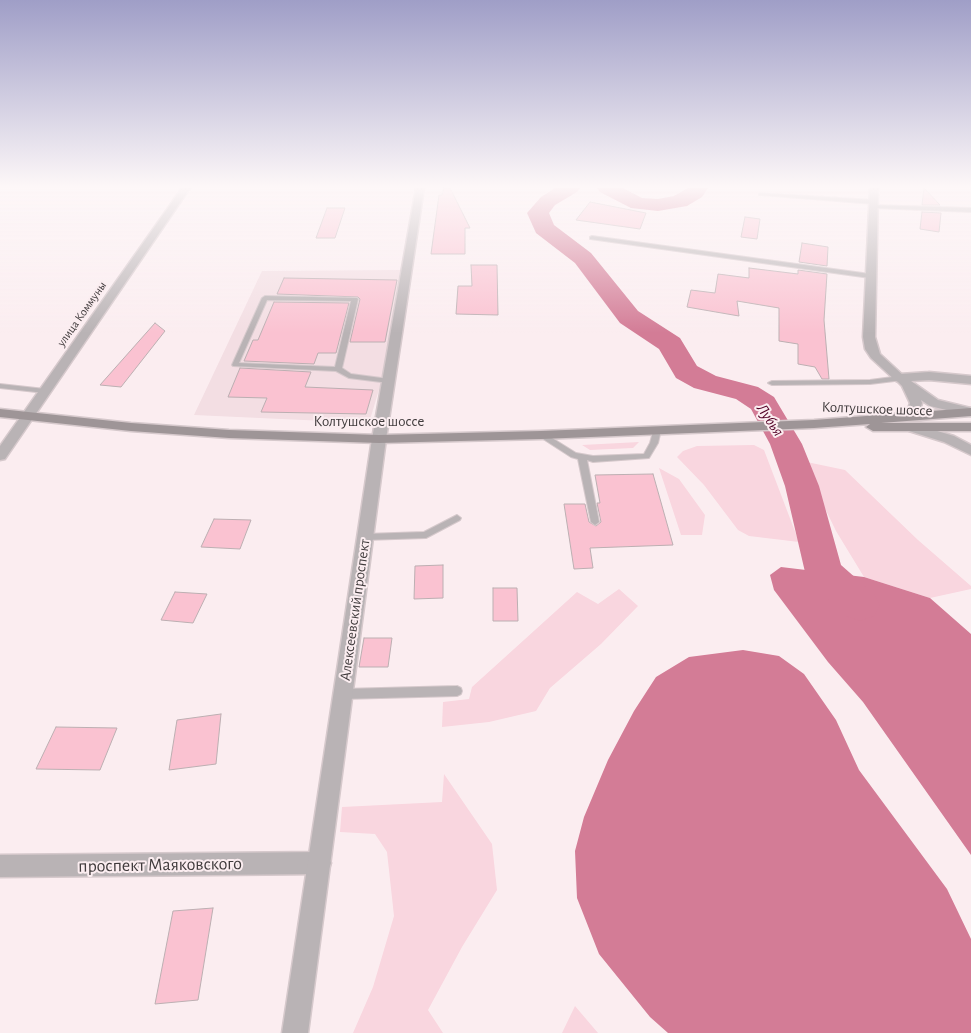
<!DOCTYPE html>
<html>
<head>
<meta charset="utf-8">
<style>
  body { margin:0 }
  canvas { display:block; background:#fbedf0 }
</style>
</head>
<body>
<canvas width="971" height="1033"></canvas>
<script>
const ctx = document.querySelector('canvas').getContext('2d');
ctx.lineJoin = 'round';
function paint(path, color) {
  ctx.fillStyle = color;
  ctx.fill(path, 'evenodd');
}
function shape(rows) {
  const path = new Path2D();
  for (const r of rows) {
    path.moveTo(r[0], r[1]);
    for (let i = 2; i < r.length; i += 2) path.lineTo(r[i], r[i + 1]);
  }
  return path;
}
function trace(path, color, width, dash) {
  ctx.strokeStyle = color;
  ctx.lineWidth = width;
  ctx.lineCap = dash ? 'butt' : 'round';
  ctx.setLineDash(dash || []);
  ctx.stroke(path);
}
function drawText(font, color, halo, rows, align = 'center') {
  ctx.font = font + ' "Alegreya Sans",sans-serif';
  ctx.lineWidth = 4;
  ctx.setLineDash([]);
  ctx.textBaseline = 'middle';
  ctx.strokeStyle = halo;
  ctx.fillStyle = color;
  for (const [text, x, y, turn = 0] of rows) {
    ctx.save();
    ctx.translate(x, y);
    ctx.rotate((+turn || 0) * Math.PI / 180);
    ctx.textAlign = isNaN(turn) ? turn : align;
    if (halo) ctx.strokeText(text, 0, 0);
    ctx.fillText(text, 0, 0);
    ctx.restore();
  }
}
paint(shape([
  [400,270,384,373,369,423,194,415,262,271]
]), '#f3dee3');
paint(shape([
  [639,442,633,448,590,450,582,445],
  [754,445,764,450,799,542,749,536,738,530,704,485,677,457,683,451,697,446],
  [802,461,845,470,918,540,971,586,971,589,930,598,864,577,836,531],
  [659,468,679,479,705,515,702,535,681,535],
  [619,589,638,606,601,644,550,688,536,711,489,722,442,727,443,702,469,699,472,687,577,592,598,604],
  [444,774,492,844,497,890,462,947,428,1010,443,1033,353,1033,373,987,394,916,387,852,375,834,340,832,342,807,442,802],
  [575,1006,598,1033,562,1033]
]), '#f9d6df');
paint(shape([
  [781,567,864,577,930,598,971,634,971,855,863,702,828,662,774,590,770,575],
  [743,650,779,656,804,674,836,720,859,770,947,889,971,939,971,1033,668,1033,650,1017,599,954,577,898,575,851,584,817,608,760,634,711,656,677,689,657]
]), '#d37c96');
paint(shape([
  [555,188,580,188,577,192,555,205,549,213,554,225,591,253,638,311,680,338,697,366,716,376,758,387,774,397,802,444,819,486,841,565,874,594,880,605,874,616,860,621,846,616,810,582,805,572,785,486,770,444,751,409,736,399,694,388,676,378,659,349,620,323,575,263,536,233,527,213,541,197,555,188],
  [597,188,623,188,642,198,658,199,674,196,688,188,708,188,702,197,687,206,658,211,631,208,600,192,597,188]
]), '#d37c96');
const building = shape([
  [444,188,450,188,470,228,465,228,465,254,431,254,439,195,442,195,444,188],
  [924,188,940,205,922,205,924,188],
  [590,202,646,213,640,229,576,220,590,202],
  [327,208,345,208,335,238,316,238,327,208],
  [922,212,941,213,939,232,920,229,922,212],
  [745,217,760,219,757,239,741,237,745,217],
  [802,243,828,247,827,266,799,262,802,243],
  [471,265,497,265,498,315,456,314,458,286,472,286,471,265],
  [749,268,798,274,798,270,827,274,824,320,829,379,822,379,815,367,798,364,798,344,779,341,779,308,737,301,739,316,687,307,691,290,715,293,718,274,749,278,749,268],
  [284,278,397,280,385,342,350,342,360,299,358,297,277,294,284,278],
  [274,302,349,303,336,353,318,353,314,364,244,361,253,340,258,340,274,302],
  [155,323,165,331,121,387,100,385,155,323],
  [240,368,311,372,305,387,373,390,366,414,261,412,267,398,228,397,240,368],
  [653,474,673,545,590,548,593,568,574,569,564,504,585,504,589,522,596,526,601,522,597,503,600,503,595,475,653,474],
  [214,519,251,520,240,549,201,547,214,519],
  [443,565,443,598,414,599,415,566,443,565],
  [493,588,517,588,518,621,493,621,493,588],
  [175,592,207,594,193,623,161,620,175,592],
  [364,638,392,638,388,667,359,667,364,638],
  [221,714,216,764,169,770,177,720,221,714],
  [56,727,117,728,100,770,36,769,56,727],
  [213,908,198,1000,155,1004,173,911,213,908]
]);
paint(building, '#fac2d1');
trace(building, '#bcafb2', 1);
const service = shape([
  [759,193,874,200,877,202,874,204,761,195,759,195,759,193],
  [872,205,971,208,971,212,874,208,871,206,872,205],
  [592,236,870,274,873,276,870,278,590,239,590,237,592,236],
  [265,296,357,298,358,299,342,368,351,374,389,379,393,381,389,383,349,378,336,371,233,366,232,365,262,298,265,296],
  [267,300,351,301,335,367,239,363,267,300],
  [900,376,903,376,903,380,870,384,772,385,768,383,772,381,870,380,900,376],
  [0,384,45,389,49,391,45,393,0,388,0,384],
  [654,428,660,428,661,430,658,443,649,458,593,462,587,460,599,522,595,525,591,522,578,459,571,457,537,435,541,433,544,433,576,453,593,456,644,454,650,443,654,428],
  [457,515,461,518,460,520,426,538,365,540,362,539,361,537,362,535,365,534,424,532,457,515],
  [457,686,461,688,462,691,461,694,457,696,343,699,339,697,338,694,339,691,343,689,457,686]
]);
const minor = shape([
  [182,188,190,188,5,459,0,460,0,446,182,188],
  [416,188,424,188,386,439,379,443,372,439,416,188],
  [870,188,878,188,875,337,880,354,906,378,900,382,896,381,871,358,865,349,863,337,870,188],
  [320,852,328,855,331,863,328,871,320,874,0,877,0,855,320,852]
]);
const tertiary = shape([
  [929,372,971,376,971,384,929,380,911,381,938,400,971,408,971,416,930,406,921,400,922,403,919,414,911,419,901,419,900,416,908,409,910,403,902,386,894,378,900,374,929,372],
  [914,424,954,436,971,445,971,455,944,442,909,431,907,428,914,424],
  [379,435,386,439,308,1033,282,1033,372,439,379,435]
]);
const secondary = shape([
  [971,408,971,416,881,423,971,423,971,431,873,431,866,427,870,424,814,428,541,439,379,443,229,438,131,431,0,417,0,409,131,423,229,430,379,435,541,431,814,420,971,408]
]);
trace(service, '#d6c9cc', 2);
trace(minor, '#d6c9cc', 3);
trace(tertiary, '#d6c9cc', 3);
trace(secondary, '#d6c9cc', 3);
paint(service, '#b9b3b5');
paint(minor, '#b9b3b5');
paint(tertiary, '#b9b3b5');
paint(secondary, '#9e9597');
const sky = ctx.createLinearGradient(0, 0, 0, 333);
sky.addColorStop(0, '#9f9ec7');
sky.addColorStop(0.56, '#fdf7f8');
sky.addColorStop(1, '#fdf7f800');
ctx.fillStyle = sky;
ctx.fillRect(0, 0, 971, 333);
drawText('12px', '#403b3c', '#fbedf0', [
  ["улица Коммуны",82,314,-55]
]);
drawText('15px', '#403b3c', '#fbedf0', [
  ["Колтушское шоссе",877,409,2],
  ["Колтушское шоссе",369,421],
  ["Алексеевский проспект",355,610,-82]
]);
drawText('italic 16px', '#530327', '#fbedf0', [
  ["Лубья",770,420,56]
]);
drawText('18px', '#403b3c', '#fbedf0', [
  ["проспект Маяковского",160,865,-1]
]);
</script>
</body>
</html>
